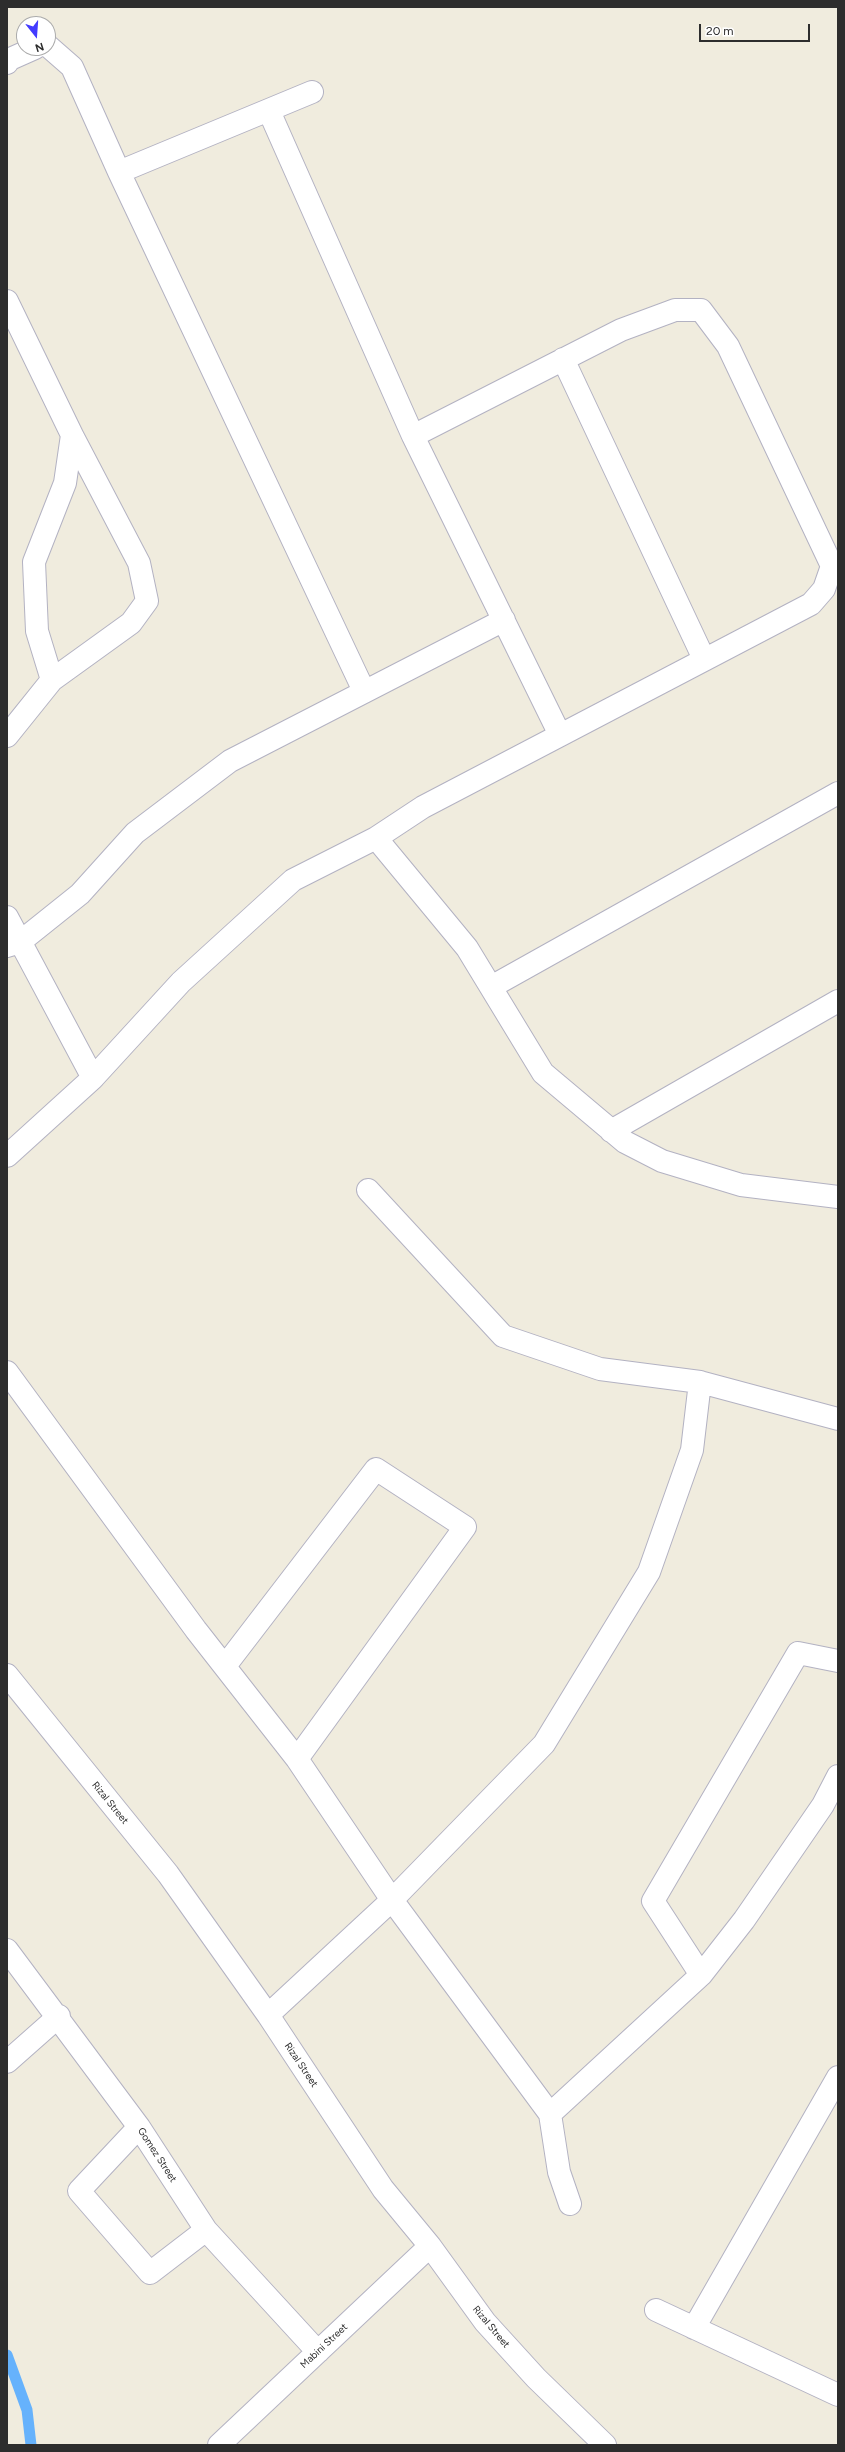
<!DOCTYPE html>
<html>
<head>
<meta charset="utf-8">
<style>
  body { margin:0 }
  #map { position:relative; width:845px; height:2452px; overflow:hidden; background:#f0ecde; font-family:Figtree,sans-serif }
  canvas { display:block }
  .frame { position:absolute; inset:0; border:8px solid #2d2d2d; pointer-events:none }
  .north { position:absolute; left:16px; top:16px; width:40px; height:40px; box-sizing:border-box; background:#fff; border:1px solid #ababab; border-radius:50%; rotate:163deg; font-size:11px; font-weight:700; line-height:16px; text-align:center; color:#2d2d2d }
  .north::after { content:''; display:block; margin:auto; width:14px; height:18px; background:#433bff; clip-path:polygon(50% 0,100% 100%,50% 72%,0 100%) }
  .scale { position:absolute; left:699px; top:24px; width:111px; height:18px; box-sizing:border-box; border:2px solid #2d2d2d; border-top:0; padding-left:5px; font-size:12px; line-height:14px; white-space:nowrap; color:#2d2d2d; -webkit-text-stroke:3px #fff; paint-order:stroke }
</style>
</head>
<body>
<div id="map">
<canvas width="845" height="2452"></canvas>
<div class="frame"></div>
<div class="north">N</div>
<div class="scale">20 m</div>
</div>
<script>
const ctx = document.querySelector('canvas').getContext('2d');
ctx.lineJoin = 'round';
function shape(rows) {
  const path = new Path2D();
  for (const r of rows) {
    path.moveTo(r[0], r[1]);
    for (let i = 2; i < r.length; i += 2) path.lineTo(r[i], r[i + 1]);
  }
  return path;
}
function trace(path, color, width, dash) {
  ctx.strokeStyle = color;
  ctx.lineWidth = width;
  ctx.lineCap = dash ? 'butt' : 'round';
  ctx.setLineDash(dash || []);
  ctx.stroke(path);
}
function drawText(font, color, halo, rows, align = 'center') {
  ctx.font = font + ' Figtree,sans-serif';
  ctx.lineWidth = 3;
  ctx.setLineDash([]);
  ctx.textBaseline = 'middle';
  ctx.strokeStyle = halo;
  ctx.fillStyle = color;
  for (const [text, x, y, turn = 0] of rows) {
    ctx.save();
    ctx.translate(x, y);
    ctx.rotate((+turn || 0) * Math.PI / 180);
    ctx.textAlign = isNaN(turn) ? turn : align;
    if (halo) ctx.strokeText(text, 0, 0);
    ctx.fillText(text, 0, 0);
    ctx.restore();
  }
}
trace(shape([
  [7,2355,27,2410,31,2445]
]), '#66b2fc', 11);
const minor = shape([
  [48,46,72,67,119,172,364,691],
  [7,63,8,60,35,48],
  [269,111,413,436,560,735],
  [119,172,312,92],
  [7,301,72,435,65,483,34,562,37,631,52,680,7,736],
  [563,359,704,659],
  [52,680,131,623,147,601,139,563,72,435],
  [376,838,423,807,811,604,824,589,832,566,728,346,701,310,675,310,621,330,413,436],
  [7,917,93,1078],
  [7,946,20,942,80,894,135,833,230,761,504,620],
  [491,987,838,793],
  [611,1131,838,1001],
  [7,1156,93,1078,181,982,293,880,376,838,467,948,543,1073,625,1142,662,1161,741,1185,838,1197],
  [7,1372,196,1630,297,1759,392,1900,550,2114,559,2172,570,2204],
  [700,1382,838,1419],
  [225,1666,376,1469,465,1527,297,1759],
  [7,1675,168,1874,268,2015,383,2189,430,2246,485,2322,536,2378,605,2445],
  [7,1950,139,2127,206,2230,318,2352],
  [701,1975,653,1901,798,1653,838,1661],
  [268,2015,392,1900,544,1744,649,1572,692,1450,700,1382,600,1369,503,1336,368,1190],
  [7,2062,59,2016],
  [550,2114,701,1975,744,1920,823,1805,838,1776],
  [139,2127,79,2191,150,2273,206,2230],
  [656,2310,838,2395],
  [694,2328,838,2077],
  [219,2445,430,2246]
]);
trace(minor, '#b3b2c2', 24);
trace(minor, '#fff', 22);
drawText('10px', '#2d2d2d', '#fff', [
  ["Rizal Street",110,1803,51],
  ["Rizal Street",301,2065,56],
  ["Gomez Street",157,2155,57],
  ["Rizal Street",491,2327,50],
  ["Mabini Street",324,2346,-43]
]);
</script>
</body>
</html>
